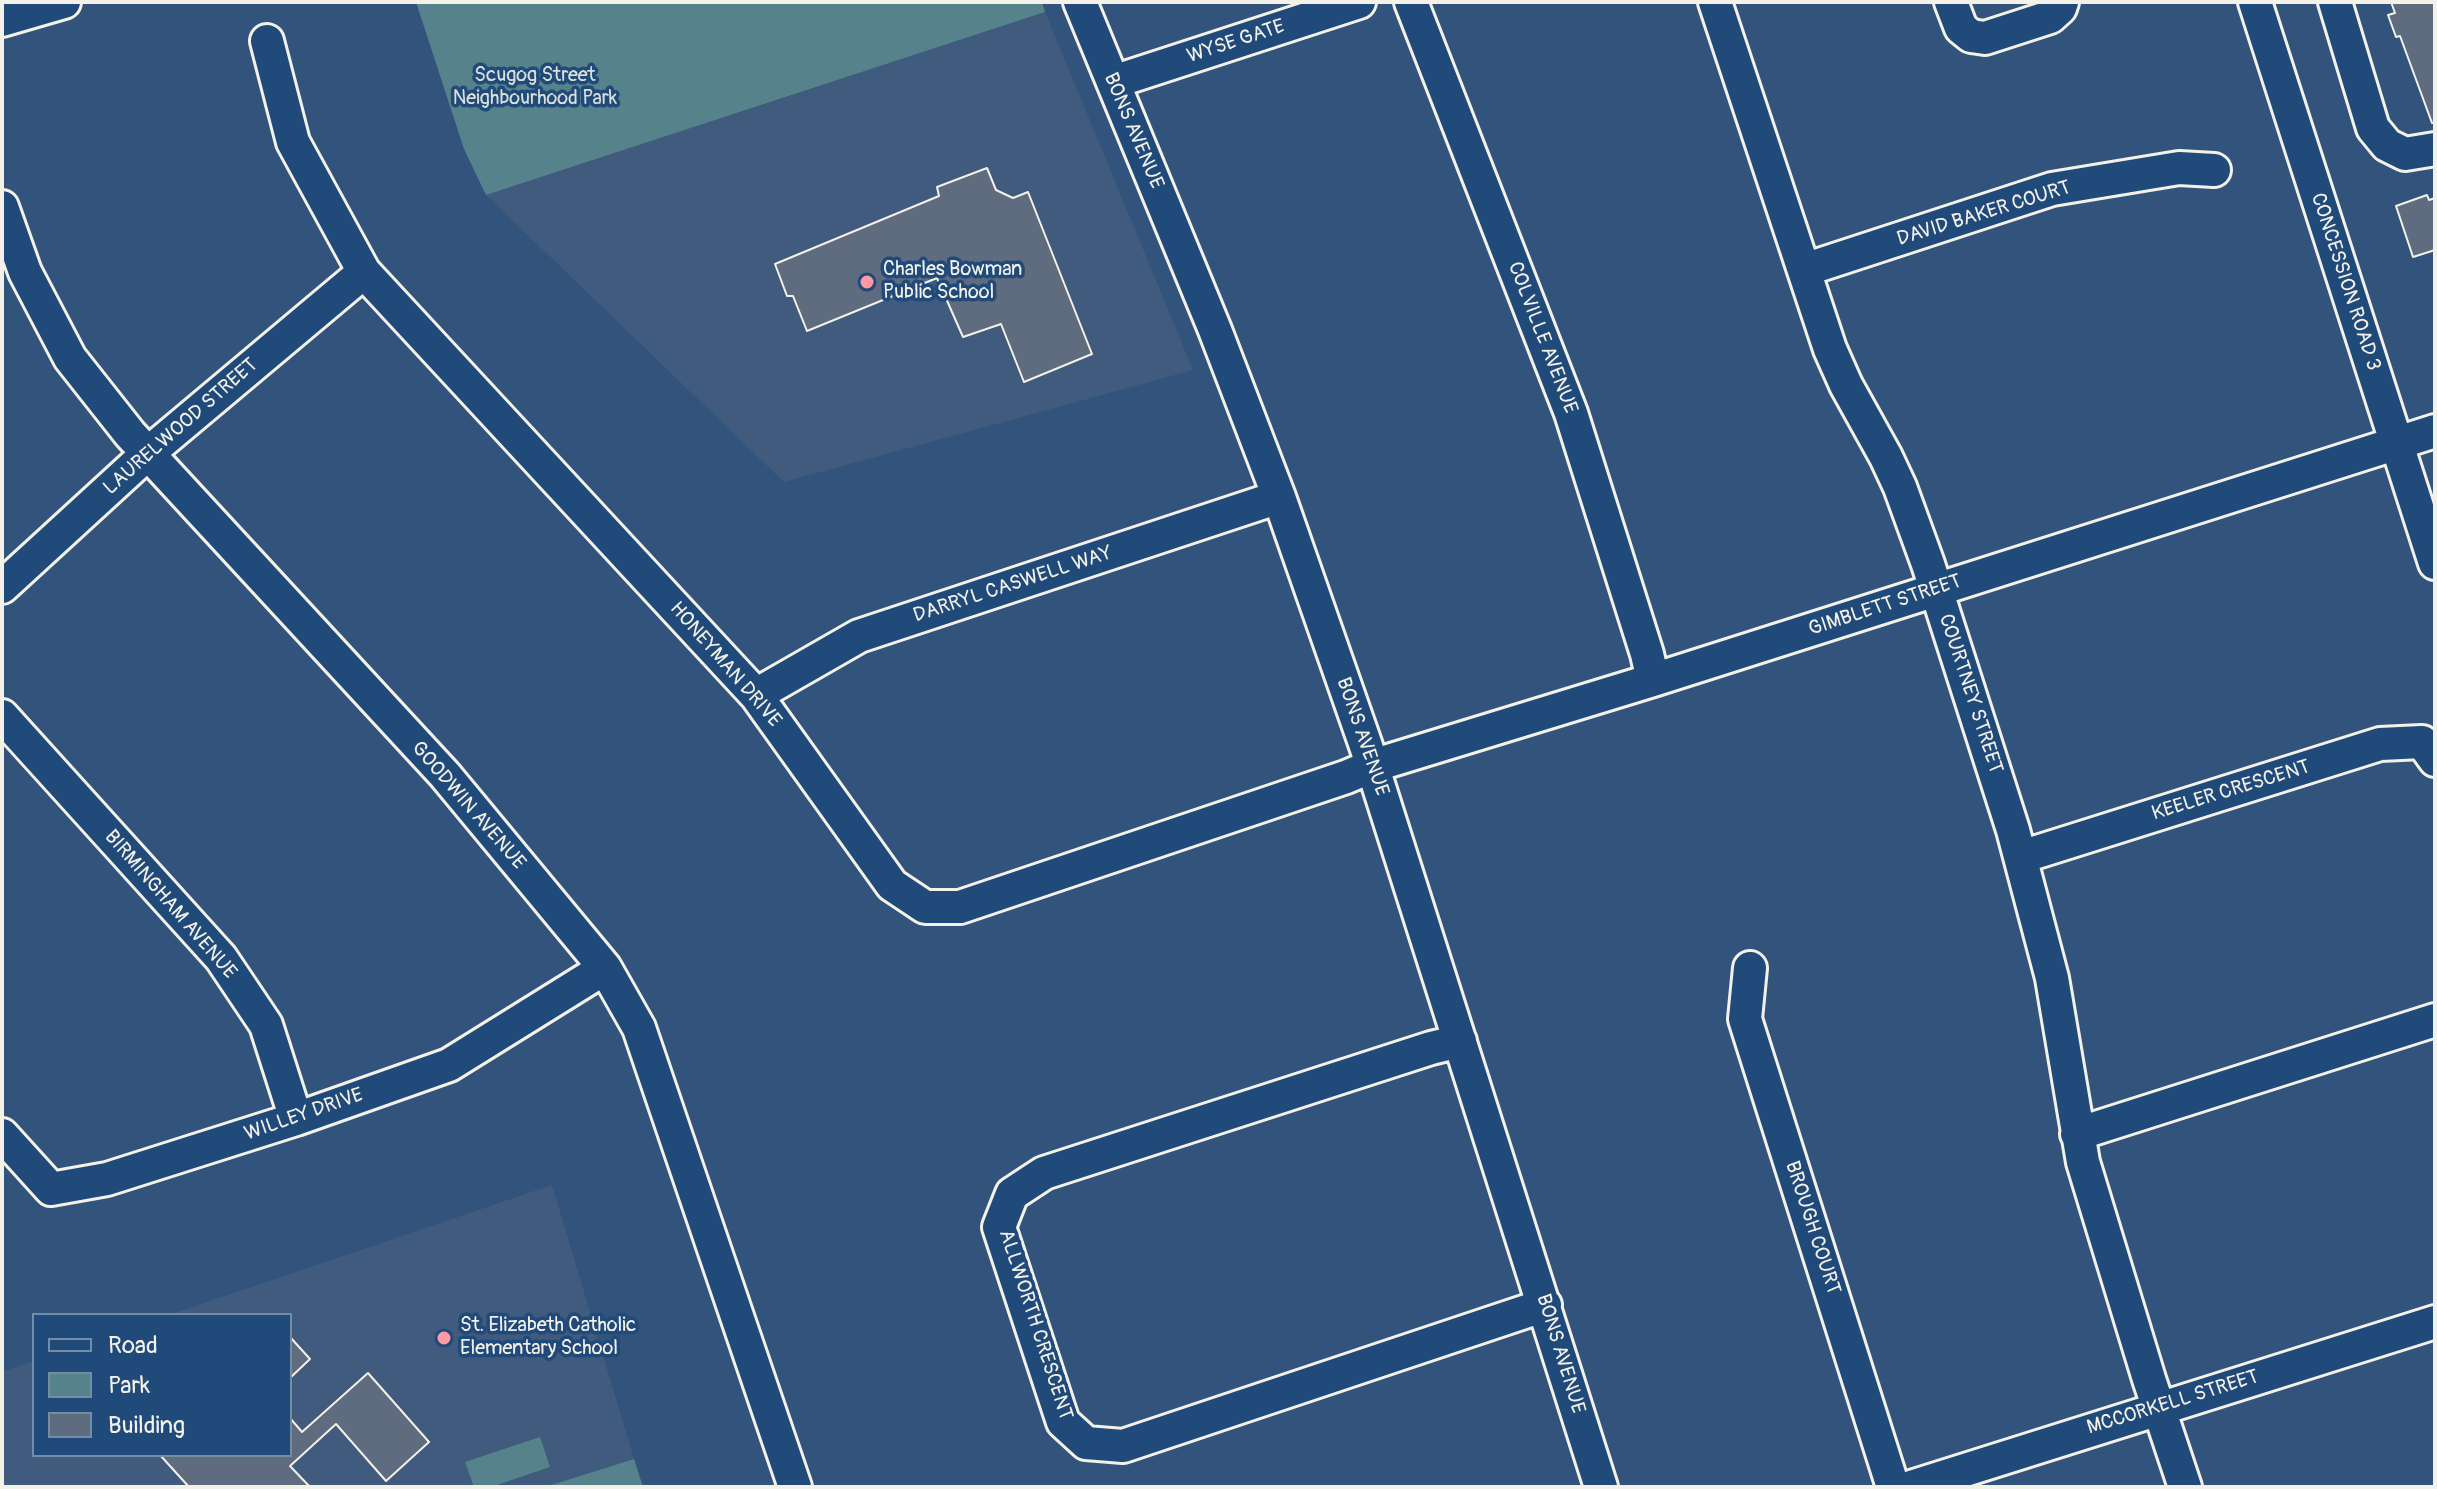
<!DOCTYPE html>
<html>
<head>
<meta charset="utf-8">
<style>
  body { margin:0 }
  #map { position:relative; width:2437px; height:1489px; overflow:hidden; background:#32547c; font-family:Pangolin,sans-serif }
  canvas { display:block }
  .frame { position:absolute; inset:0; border:4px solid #f4f1e8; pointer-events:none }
  .legend { position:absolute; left:32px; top:1313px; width:260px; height:144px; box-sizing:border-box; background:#1f4a7a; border:2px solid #748da6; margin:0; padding:10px 14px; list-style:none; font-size:24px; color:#f4f1e8 }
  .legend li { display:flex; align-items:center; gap:16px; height:40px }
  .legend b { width:40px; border:2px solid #748da6 }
</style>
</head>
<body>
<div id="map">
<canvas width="2437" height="1489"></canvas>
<div class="frame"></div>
<ul class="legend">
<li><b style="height:10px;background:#1f4a7a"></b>Road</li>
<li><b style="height:22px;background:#56838b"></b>Park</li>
<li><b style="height:22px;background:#5f6b7f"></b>Building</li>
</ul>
</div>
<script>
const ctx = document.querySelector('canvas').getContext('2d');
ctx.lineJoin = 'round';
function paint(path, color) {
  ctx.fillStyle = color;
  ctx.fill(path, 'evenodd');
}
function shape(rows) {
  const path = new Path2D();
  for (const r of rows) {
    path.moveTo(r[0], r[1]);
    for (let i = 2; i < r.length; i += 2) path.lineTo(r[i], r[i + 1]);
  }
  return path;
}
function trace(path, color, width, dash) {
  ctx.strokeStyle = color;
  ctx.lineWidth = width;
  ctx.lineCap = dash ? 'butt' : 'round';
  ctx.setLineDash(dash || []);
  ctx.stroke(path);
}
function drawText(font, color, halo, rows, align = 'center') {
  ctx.font = font + ' Pangolin,sans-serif';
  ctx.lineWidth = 7;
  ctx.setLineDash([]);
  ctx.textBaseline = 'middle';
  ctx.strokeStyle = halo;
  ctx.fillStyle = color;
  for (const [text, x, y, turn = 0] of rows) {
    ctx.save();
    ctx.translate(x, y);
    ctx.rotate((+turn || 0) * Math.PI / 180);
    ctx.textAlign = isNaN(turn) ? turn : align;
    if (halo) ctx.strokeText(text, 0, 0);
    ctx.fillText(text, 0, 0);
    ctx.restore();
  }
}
paint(shape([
  [1045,12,1193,370,784,482,486,195],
  [552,1185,634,1459,545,1487,2,1487,2,1372,34,1361,34,1455,290,1455,290,1315,169,1315]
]), '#405b7d');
paint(shape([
  [416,2,1042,2,1045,12,486,195,464,149],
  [540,1437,550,1467,491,1487,474,1487,465,1462],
  [634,1459,643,1487,545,1487]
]), '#56838b');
const building = shape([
  [2391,2,2435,2,2435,123,2432,123,2400,36,2396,37,2388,15,2395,13,2391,2],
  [987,168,996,190,1013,198,1028,192,1092,354,1024,382,1001,324,963,337,937,278,807,331,793,296,787,296,775,264,939,196,937,187,987,168],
  [2427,195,2429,200,2435,198,2435,250,2413,257,2396,206,2427,195],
  [290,1337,310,1359,290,1378,290,1337],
  [368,1373,429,1442,386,1481,336,1424,290,1466,310,1487,189,1487,160,1455,290,1455,290,1418,302,1432,368,1373]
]);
paint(building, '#5f6b7f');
trace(building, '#f4f1e8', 2);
const minor = shape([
  [1080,2,1215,330,1279,497,1366,746,1601,1487],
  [1411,2,1571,413,1647,654,1653,680],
  [1715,2,1830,349,1846,385,1886,457,1900,487,1928,564,2013,830,2052,978,2083,1162,2149,1379,2185,1487],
  [1951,2,1961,28,1971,36,1985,38,2050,17,2060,8,2062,2],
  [2255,2,2435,563],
  [2335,2,2373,128,2387,145,2405,154,2435,149],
  [2,20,64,2],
  [267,41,293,142,364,272,756,695,892,885,925,907,960,907,1346,777,1372,766,1653,680,2435,431],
  [1113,82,1359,2],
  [2,207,25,272,70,358,130,434,445,775,605,968,639,1028,795,1487],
  [1804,270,2052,189,2179,168,2214,170],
  [2,587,146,455,364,272],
  [756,695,859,636,1279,497],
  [2,716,221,958,266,1025,296,1119],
  [2021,857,2380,744,2422,742,2435,760],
  [1750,968,1745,1019,1893,1487],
  [1460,1041,1431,1048,1044,1173,1012,1194,999,1227,1063,1422,1086,1443,1123,1446,1545,1305],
  [2077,1134,2435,1020],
  [2,1135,51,1189,107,1179,296,1119,449,1065,605,968],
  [1911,1487,2435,1322]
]);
trace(minor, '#f4f1e8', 38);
trace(minor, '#1f4a7a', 32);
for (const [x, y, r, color] of [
  [867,282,8,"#ff9aa2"],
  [444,1338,8,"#ff9aa2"]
]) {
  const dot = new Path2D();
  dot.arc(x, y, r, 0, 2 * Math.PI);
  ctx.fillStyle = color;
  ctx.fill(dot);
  trace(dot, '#1f4a7a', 3);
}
drawText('20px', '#f4f1e8', '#1f4a7a', [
  ["WYSE GATE",1236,42,-18],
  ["BONS AVENUE",1133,131,67],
  ["DAVID BAKER COURT",1984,214,-17],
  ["CONCESSION ROAD 3",2345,282,72],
  ["COLVILLE AVENUE",1542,338,69],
  ["LAURELWOOD STREET",181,427,-41],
  ["DARRYL CASWELL WAY",1013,585,-18],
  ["GIMBLETT STREET",1885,606,-18],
  ["HONEYMAN DRIVE",725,665,49],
  ["COURTNEY STREET",1970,694,72],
  ["BONS AVENUE",1362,737,71],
  ["KEELER CRESCENT",2231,791,-17],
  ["GOODWIN AVENUE",468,806,49],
  ["BIRMINGHAM AVENUE",170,905,49],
  ["WILLEY DRIVE",304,1115,-19],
  ["BROUGH COURT",1812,1228,72],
  ["ALLWORTH CRESCENT",1035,1325,72],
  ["BONS AVENUE",1560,1354,73],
  ["MCCORKELL STREET",2173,1403,-17]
]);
drawText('20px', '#dce0da', '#1f4a7a', [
  ["Scugog Street",535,76],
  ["Neighbourhood Park",535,99]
]);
drawText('20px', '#f4f1e8', '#1f4a7a', [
  ["Charles Bowman",883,270],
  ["Public School",883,293],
  ["St. Elizabeth Catholic",460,1326],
  ["Elementary School",460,1349]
], 'left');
</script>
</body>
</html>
